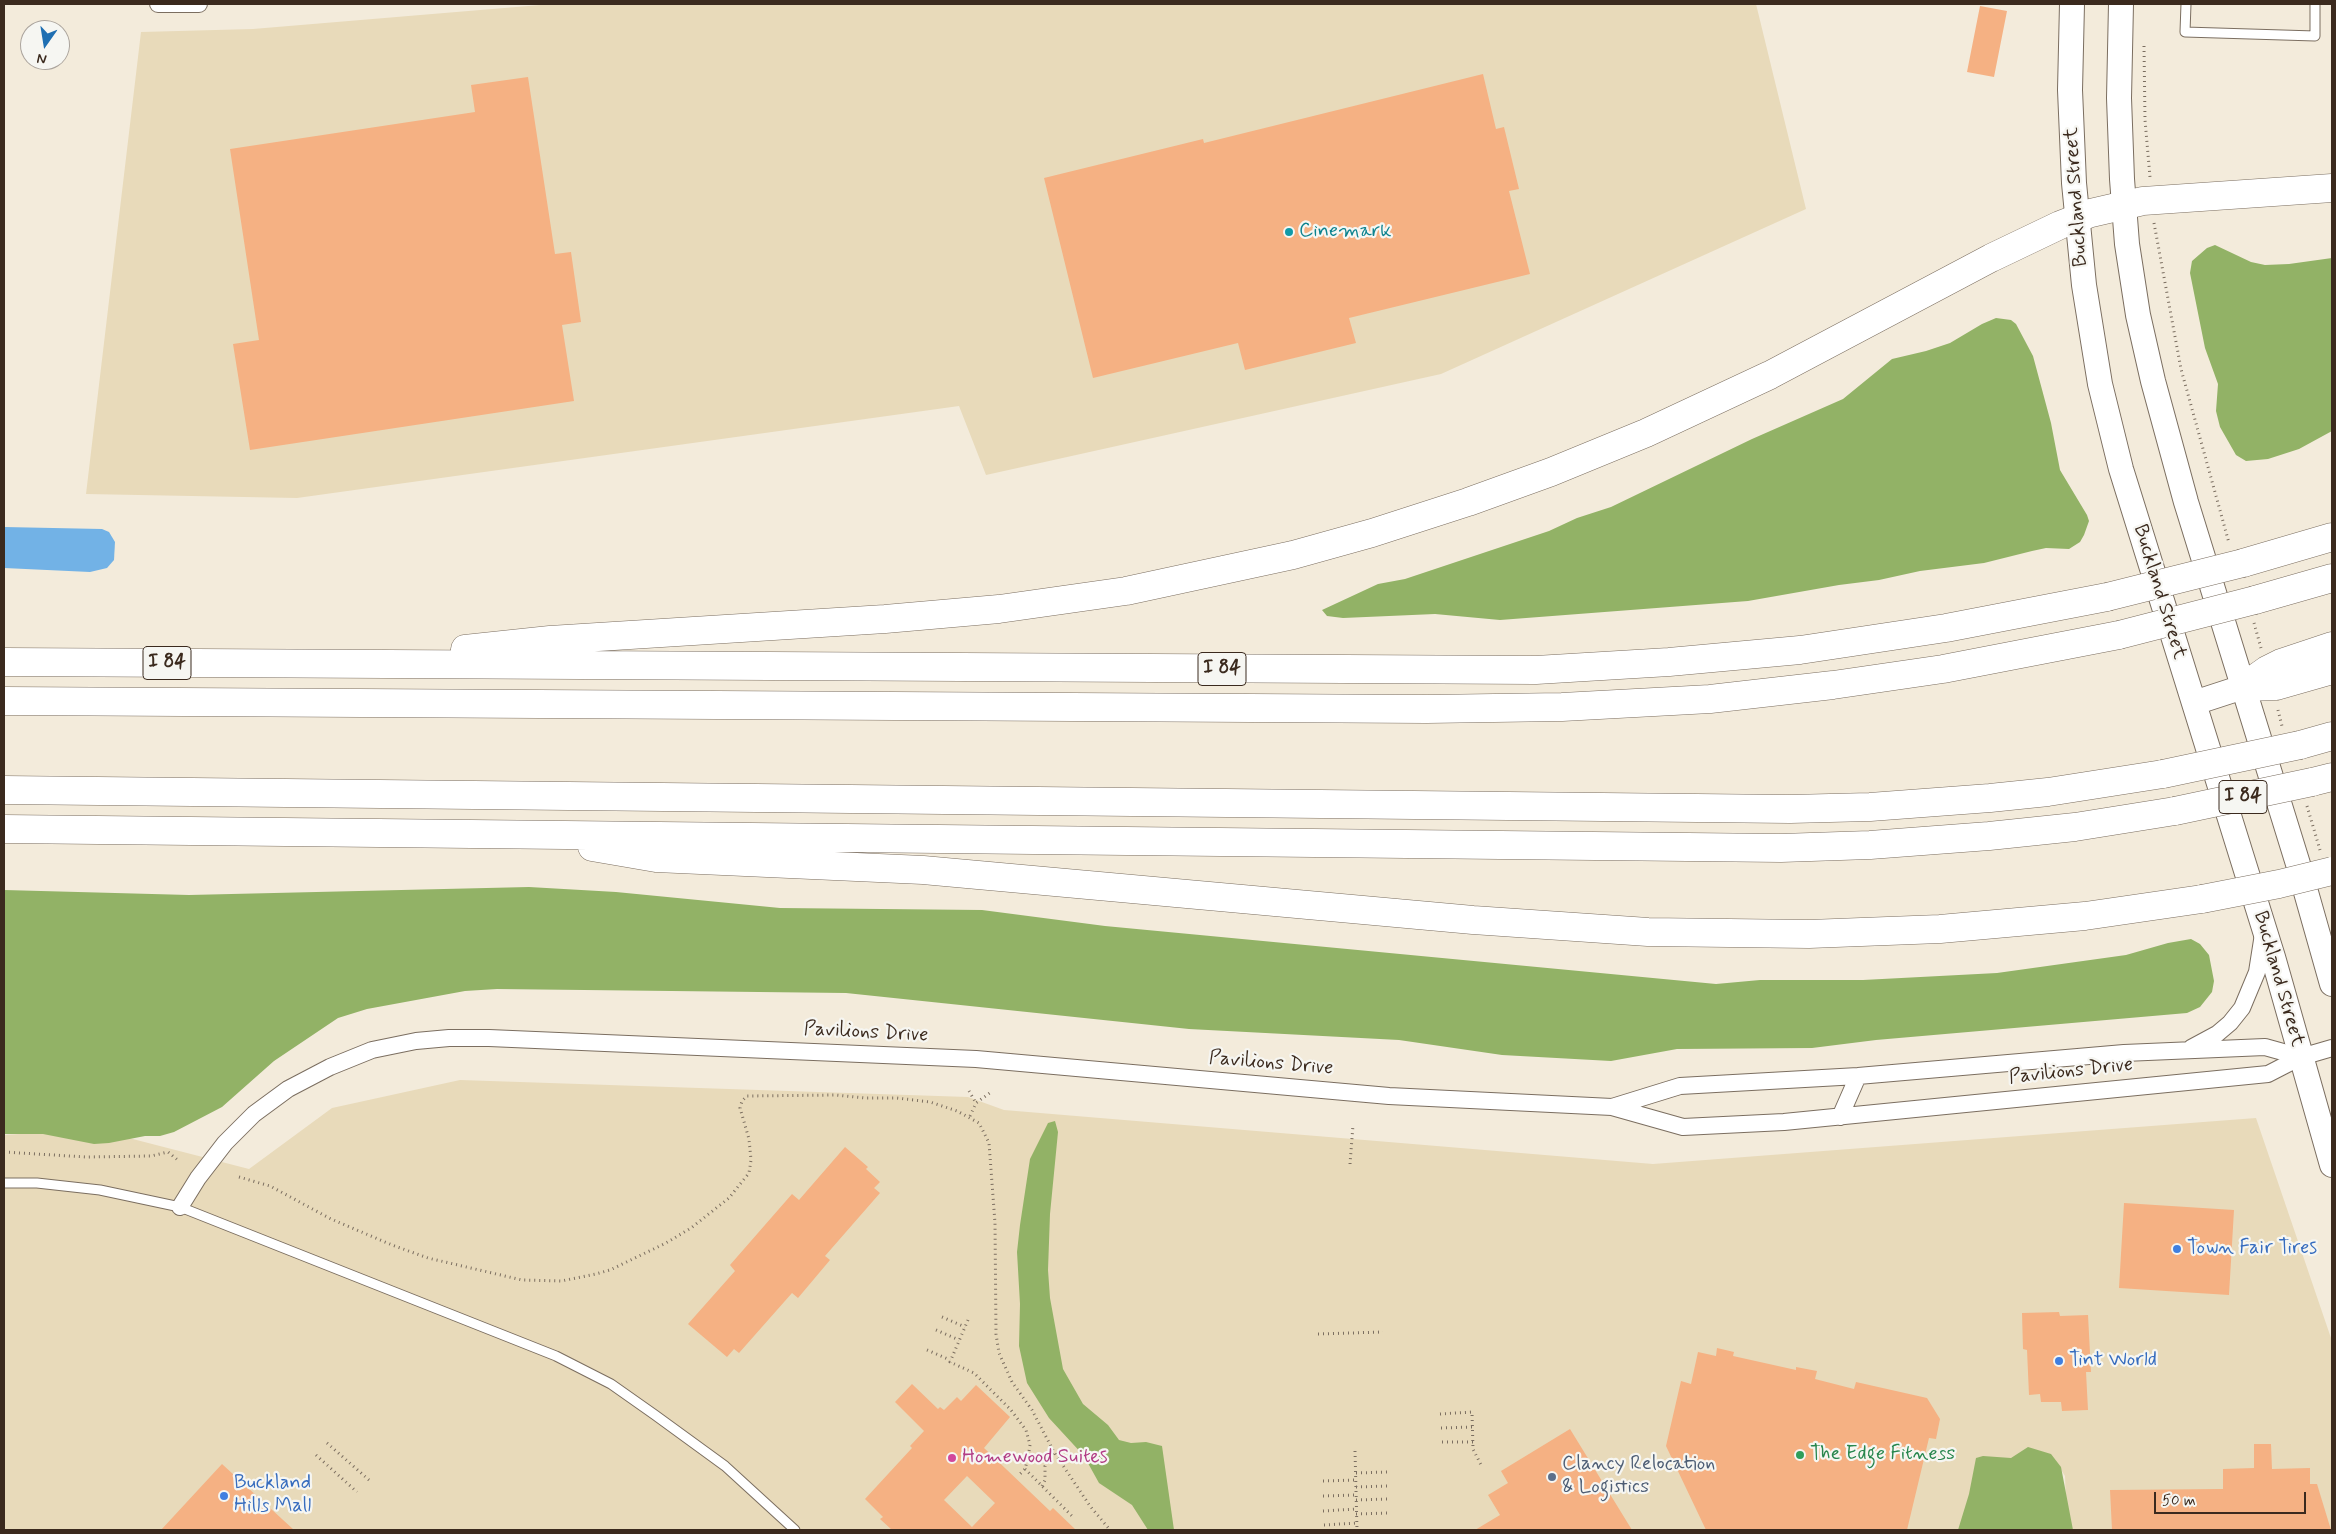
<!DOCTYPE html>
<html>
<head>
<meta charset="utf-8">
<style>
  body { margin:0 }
  #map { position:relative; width:2336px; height:1534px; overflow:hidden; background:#f3ebdb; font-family:Mynerve,sans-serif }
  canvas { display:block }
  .frame { position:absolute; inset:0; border:5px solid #3b2a1e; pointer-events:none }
  .north { position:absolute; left:20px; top:20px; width:50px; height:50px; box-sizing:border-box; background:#f6f6f2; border:1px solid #aba49d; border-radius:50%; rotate:193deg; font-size:14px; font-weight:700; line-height:20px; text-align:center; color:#3b2a1e }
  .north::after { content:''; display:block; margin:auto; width:18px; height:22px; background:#1f6fb2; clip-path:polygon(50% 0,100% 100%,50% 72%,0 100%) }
  .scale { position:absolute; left:2154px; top:1492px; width:152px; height:22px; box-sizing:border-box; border:2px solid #3b2a1e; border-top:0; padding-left:6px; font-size:15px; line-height:18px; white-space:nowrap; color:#3b2a1e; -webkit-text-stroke:4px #f6f6f2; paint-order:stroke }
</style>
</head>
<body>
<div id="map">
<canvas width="2336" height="1534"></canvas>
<div class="frame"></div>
<div class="north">N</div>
<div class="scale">50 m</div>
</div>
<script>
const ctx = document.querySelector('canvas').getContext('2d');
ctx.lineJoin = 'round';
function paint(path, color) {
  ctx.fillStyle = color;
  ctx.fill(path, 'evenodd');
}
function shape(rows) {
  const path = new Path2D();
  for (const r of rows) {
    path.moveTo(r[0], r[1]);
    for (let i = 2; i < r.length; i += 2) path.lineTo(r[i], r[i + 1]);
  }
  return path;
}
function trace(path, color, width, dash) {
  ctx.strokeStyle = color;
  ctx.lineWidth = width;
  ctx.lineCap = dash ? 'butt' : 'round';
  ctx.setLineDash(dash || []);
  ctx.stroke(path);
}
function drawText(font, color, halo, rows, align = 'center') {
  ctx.font = font + ' Mynerve,sans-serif';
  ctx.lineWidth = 4.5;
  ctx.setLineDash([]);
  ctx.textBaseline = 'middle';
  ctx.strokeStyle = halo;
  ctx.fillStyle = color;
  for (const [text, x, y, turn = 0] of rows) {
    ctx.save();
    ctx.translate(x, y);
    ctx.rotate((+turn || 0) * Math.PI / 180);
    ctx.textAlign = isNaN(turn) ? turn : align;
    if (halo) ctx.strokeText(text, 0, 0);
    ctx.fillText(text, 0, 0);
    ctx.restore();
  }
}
paint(shape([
  [552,4,1756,4,1806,209,1441,374,986,475,959,406,297,498,86,494,141,32,253,29],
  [460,1080,968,1097,1004,1110,1653,1164,2256,1118,2332,1341,2332,1530,2067,1530,2065,1476,2055,1460,1975,1530,4,1530,4,1135,94,1129,249,1169,332,1108]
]), '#e8daba');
paint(shape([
  [2215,245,2251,262,2265,265,2289,264,2332,258,2332,431,2299,449,2268,459,2246,461,2236,455,2220,427,2216,411,2218,384,2205,348,2190,273,2192,261,2207,248],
  [1996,318,2011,320,2016,324,2033,356,2051,423,2060,470,2087,515,2089,521,2084,535,2080,542,2069,549,2046,548,2032,551,1984,563,1920,571,1879,580,1839,585,1748,601,1500,620,1435,614,1343,618,1327,616,1322,610,1378,584,1405,579,1549,531,1577,518,1611,507,1752,439,1843,399,1892,359,1926,351,1950,343,1982,324],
  [529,887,616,892,780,908,982,910,1105,926,1716,984,1760,980,1863,980,1997,973,2126,955,2168,943,2191,939,2200,944,2209,955,2214,981,2212,992,2200,1007,2187,1013,1876,1040,1812,1048,1677,1049,1611,1061,1502,1055,1399,1040,1189,1029,846,993,497,989,465,991,367,1009,338,1018,274,1061,222,1107,174,1132,160,1136,145,1136,109,1143,94,1144,43,1134,4,1134,4,890,189,895],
  [1055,1121,1058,1132,1050,1214,1048,1270,1050,1298,1063,1369,1083,1404,1108,1425,1119,1440,1131,1443,1146,1442,1162,1446,1174,1530,1148,1530,1132,1505,1099,1483,1084,1456,1049,1418,1027,1383,1019,1346,1020,1304,1017,1252,1020,1225,1030,1159,1048,1123],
  [2028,1447,2051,1454,2061,1467,2073,1530,1958,1530,1969,1494,1976,1458,1983,1456,2011,1458]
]), '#92b266');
paint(shape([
  [4,527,102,529,109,532,115,542,114,560,107,568,90,572,4,568]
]), '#72b2e6');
paint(shape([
  [1980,6,2007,11,1994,77,1967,72],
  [1483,74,1496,129,1504,127,1519,189,1509,191,1530,274,1349,318,1356,343,1245,370,1238,343,1093,378,1044,178,1203,139,1204,143],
  [528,77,555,254,571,252,581,322,562,325,574,401,250,450,233,344,259,340,230,149,475,112,471,85],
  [845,1147,868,1167,866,1169,880,1182,874,1188,880,1193,825,1256,830,1260,798,1298,792,1293,739,1353,734,1349,727,1357,688,1324,735,1271,730,1265,792,1194,799,1200],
  [2124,1203,2234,1210,2229,1295,2119,1288],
  [2059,1312,2060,1316,2088,1315,2091,1372,2086,1372,2088,1410,2062,1411,2061,1402,2041,1402,2040,1394,2029,1395,2027,1350,2023,1349,2022,1313],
  [1717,1348,1734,1352,1733,1356,1796,1370,1796,1367,1817,1371,1815,1379,1854,1389,1856,1382,1927,1398,1940,1419,1936,1439,1929,1438,1907,1530,1706,1530,1666,1446,1681,1381,1691,1384,1698,1352,1716,1356],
  [912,1384,938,1409,940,1407,944,1410,957,1397,961,1401,976,1385,1010,1417,984,1448,1050,1511,1053,1508,1076,1530,892,1530,880,1519,883,1517,865,1499,912,1448,910,1446,924,1431,895,1402],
  [967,1476,995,1503,972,1527,944,1500],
  [1570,1429,1632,1530,1475,1530,1500,1515,1488,1495,1508,1483,1501,1471],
  [2254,1444,2271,1444,2272,1469,2310,1468,2310,1484,2317,1484,2331,1530,2112,1530,2110,1490,2223,1489,2223,1469,2254,1468],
  [222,1464,294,1530,161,1530]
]), '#f5b183');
const lane = shape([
  [2186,4,2185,32,2315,36,2315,4],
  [4,1183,37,1183,100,1190,180,1207,556,1356,611,1384,655,1415,725,1466,795,1530]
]);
const street = shape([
  [158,4,199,4],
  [2191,1048,2217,1034,2230,1023,2242,1008,2257,972,2263,934],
  [1612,1107,1680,1086,1858,1076,2124,1053,2265,1047,2301,1057],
  [1840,1117,1858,1076],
  [180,1207,198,1178,225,1143,254,1114,288,1089,330,1067,372,1050,416,1041,449,1038,489,1038,976,1059,1389,1096,1612,1107,1683,1127,1784,1122,2268,1074,2301,1057,2332,1048]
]);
const secondary = shape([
  [2072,4,2070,90,2074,183,2084,285,2100,384,2121,469,2273,957,2332,1165],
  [2121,4,2119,98,2122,179,2127,244,2138,315,2153,381,2186,502,2298,864,2332,984],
  [2194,703,2243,687]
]);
const highway = shape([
  [2243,563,2332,537],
  [2255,600,2332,578],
  [465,649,550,640,885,619,999,609,1126,591,1293,555,1372,533,1468,502,1551,472,1646,433,1770,375,1991,258,2060,225,2091,213,2143,201,2332,188],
  [4,662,1536,670,1669,662,1800,650,1946,628,2107,597],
  [2243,687,2267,670,2281,663,2332,646],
  [2243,687,2276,686,2332,670],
  [4,701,1427,709,1562,707,1710,699,1833,685,1943,669,2119,635],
  [2300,745,2332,736],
  [2312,782,2332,777],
  [4,790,1790,809,1870,807,1990,798,2048,792,2163,774],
  [4,829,1781,848,1870,845,1989,836,2075,827,2175,811],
  [592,847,656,858,923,870,1473,920,1648,932,1809,934,1940,929,2085,916,2202,899]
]);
trace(lane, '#7b6e60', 11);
trace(street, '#7b6e60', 18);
trace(secondary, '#7b6e60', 26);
trace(highway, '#7b6e60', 29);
trace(shape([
  [2144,46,2145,120,2150,177],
  [2154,223,2181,369,2229,543],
  [2254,623,2261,648],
  [2278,710,2282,726],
  [2307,806,2320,850],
  [969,1091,976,1103],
  [970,1116,976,1103,991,1092],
  [4,1152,86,1157,151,1156,168,1152,179,1161],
  [1350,1164,1353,1125],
  [239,1177,270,1186,331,1219,392,1245,428,1258,522,1280,561,1281,596,1274,610,1270,666,1243,691,1228,729,1198,749,1173,751,1160,749,1139,740,1108,742,1101,747,1096,836,1095,865,1098,897,1098,930,1102,957,1111,979,1123,989,1143,995,1223,996,1334,999,1353,1012,1382,1032,1410,1054,1452,1090,1506,1110,1530],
  [942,1317,965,1327],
  [968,1320,950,1362,974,1373,1011,1410,1026,1430,1030,1445,1028,1458,1025,1469,1019,1475],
  [936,1330,959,1340],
  [1318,1334,1383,1332],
  [927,1350,950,1360],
  [1440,1414,1472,1412,1473,1449,1481,1465],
  [1441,1428,1472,1427],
  [1442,1442,1473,1442],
  [327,1443,369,1480],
  [1355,1451,1357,1530],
  [316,1455,357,1492],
  [1025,1469,1073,1517],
  [1356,1473,1387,1472],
  [1323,1481,1356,1480],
  [1042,1486,1045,1480,1045,1466,1054,1453],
  [1356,1487,1388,1486],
  [1323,1496,1356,1495],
  [1356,1500,1388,1499],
  [1323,1511,1356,1509],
  [1356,1514,1389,1513],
  [1324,1525,1357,1523]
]), '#7b6e60', 3, [1, 4]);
trace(lane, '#fff', 9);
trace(street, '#fff', 16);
trace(secondary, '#fff', 24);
trace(highway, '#fff', 28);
const highwayBridge = shape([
  [2107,597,2243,563],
  [2119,635,2255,600],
  [2163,774,2300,745],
  [2175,811,2312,782],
  [2202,899,2279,884,2332,871]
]);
trace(highwayBridge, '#7b6e60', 29, []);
trace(highwayBridge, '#fff', 28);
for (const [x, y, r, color] of [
  [1289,232,5,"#0f9aa8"],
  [2177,1249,5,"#3f7fe0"],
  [2059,1361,5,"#3f7fe0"],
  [1800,1455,5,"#2e9e5b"],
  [952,1458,5,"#d1479c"],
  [1552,1477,5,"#5c6f8a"],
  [224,1496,5,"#3f7fe0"]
]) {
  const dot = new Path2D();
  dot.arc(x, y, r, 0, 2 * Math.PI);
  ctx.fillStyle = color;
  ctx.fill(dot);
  trace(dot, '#f6f6f2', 2);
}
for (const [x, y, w] of [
  [167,663,48],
  [1222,669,48],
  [2243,797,48]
]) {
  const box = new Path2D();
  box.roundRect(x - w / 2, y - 16.5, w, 33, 4);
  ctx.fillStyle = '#f6f6f2';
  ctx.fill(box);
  trace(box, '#3b2a1e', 1);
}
drawText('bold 19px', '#3b2a1e', null, [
  ["I 84",167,663],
  ["I 84",1222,669],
  ["I 84",2243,797]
]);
drawText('20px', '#3b2a1e', '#f6f6f2', [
  ["Buckland Street",2077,197,-94],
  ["Buckland Street",2159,592,73],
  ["Buckland Street",2278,979,74],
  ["Pavilions Drive",866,1033,3],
  ["Pavilions Drive",1271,1064,5],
  ["Pavilions Drive",2071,1072,-6]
]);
drawText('20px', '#0d838f', '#f6f6f2', [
  ["Cinemark",1299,232]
], 'left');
drawText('20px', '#366cbe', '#f6f6f2', [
  ["Town Fair Tires",2187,1249],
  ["Tint World",2069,1361],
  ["Buckland",234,1484],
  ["Hills Mall",234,1507]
], 'left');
drawText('20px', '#27864d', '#f6f6f2', [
  ["The Edge Fitness",1810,1455]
], 'left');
drawText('20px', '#b23c85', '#f6f6f2', [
  ["Homewood Suites",962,1458]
], 'left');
drawText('20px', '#4e5e75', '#f6f6f2', [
  ["Clancy Relocation",1562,1465],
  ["& Logistics",1562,1488]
], 'left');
</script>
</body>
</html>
